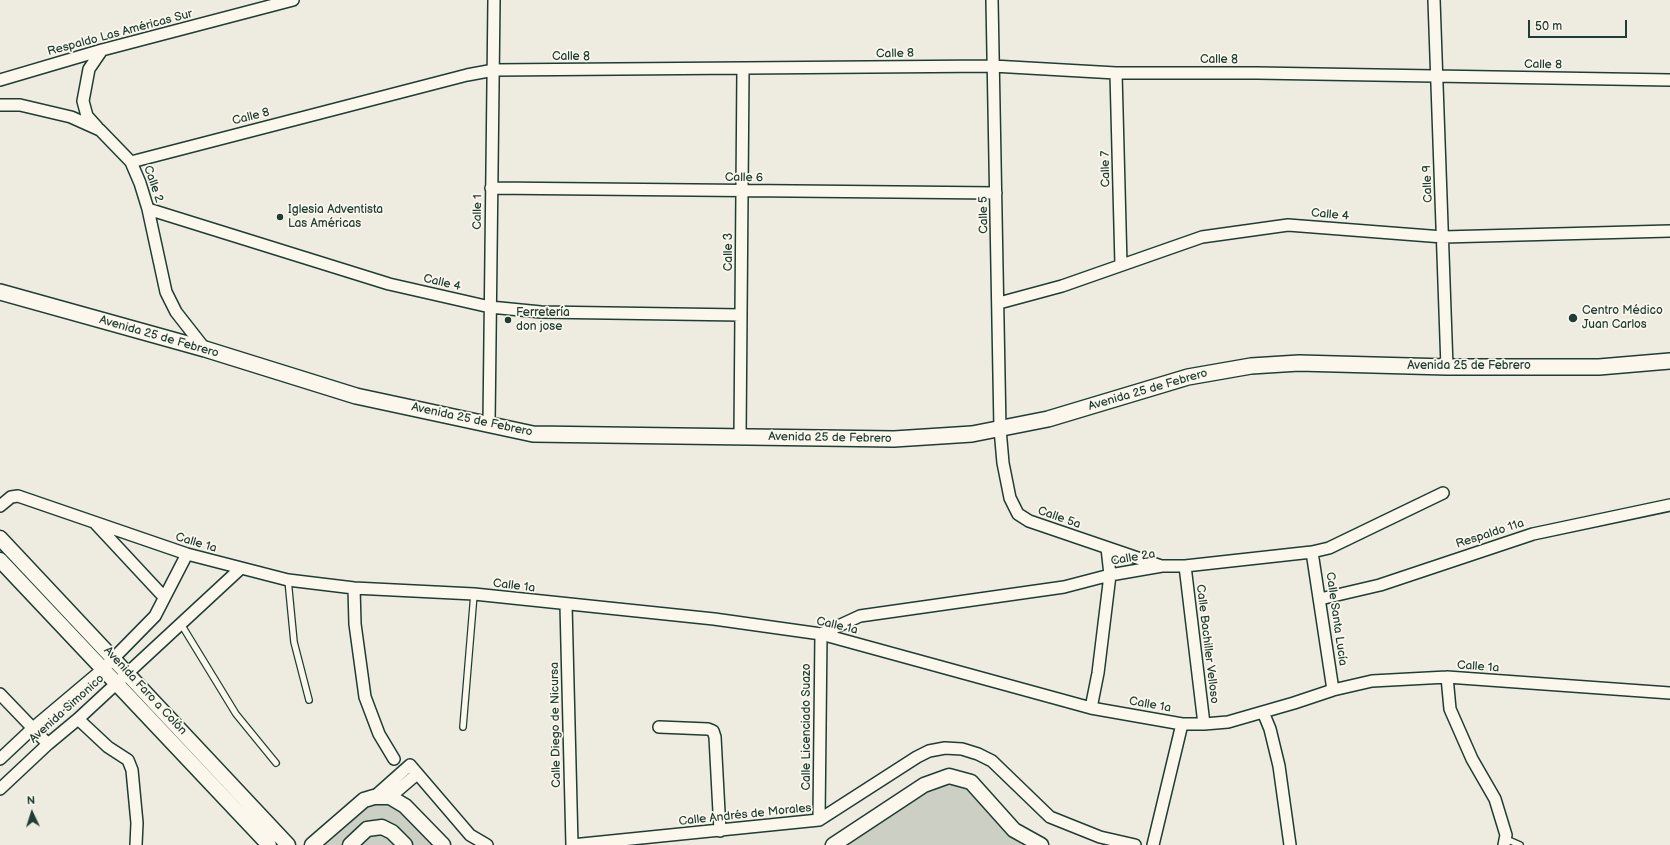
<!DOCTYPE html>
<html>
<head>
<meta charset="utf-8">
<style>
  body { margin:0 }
  #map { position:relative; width:1670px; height:845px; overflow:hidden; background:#eeece1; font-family:"Balsamiq Sans",sans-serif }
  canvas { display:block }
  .north { position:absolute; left:12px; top:793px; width:40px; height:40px; -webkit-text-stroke:3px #fbf7ec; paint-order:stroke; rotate:356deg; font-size:11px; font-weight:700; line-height:16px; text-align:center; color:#1f3d34 }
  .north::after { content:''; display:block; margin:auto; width:14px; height:18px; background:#1f3d34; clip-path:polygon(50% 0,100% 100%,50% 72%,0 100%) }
  .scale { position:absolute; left:1528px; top:20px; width:99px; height:18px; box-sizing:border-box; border:2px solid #1f3d34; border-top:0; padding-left:5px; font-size:12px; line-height:14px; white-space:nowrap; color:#1f3d34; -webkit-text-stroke:3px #fbf7ec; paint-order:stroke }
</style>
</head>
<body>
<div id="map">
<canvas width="1670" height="845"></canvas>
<div class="north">N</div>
<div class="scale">50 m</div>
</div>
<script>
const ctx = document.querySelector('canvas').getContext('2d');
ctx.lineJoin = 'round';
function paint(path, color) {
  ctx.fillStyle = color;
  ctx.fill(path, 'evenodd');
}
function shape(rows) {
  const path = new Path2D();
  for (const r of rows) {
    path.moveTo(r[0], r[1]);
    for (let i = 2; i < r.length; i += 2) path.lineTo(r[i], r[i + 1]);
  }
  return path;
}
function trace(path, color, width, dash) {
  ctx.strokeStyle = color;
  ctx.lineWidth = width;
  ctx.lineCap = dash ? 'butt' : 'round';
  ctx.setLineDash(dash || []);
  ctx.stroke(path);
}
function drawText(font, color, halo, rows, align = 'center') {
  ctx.font = font + ' "Balsamiq Sans",sans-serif';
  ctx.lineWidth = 3.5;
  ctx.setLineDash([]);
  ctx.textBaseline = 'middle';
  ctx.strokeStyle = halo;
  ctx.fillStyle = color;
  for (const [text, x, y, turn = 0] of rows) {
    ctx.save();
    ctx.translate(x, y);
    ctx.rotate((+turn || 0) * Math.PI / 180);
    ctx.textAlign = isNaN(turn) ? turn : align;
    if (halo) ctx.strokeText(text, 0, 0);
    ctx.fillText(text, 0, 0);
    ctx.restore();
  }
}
paint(shape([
  [949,779,971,786,1036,845,839,845,926,787],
  [389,800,439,845,409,845,382,822,344,845,317,845,364,804],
  [386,835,395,845,361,845,369,837]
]), '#cbcfc4');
const service = shape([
  [288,580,294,642,309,700],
  [181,624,236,714,276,763],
  [463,727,474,594],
  [1506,839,1520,845]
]);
const minor = shape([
  [992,0,1000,429,1003,463,1010,498,1018,514,1029,521,1161,566],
  [1434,0,1447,367],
  [1116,73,1121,265],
  [0,80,102,50,293,0],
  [0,105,20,105,71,117,100,130,131,162,140,183,148,209,166,292,176,312,205,349],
  [97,127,87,116,83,101,89,69,102,50],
  [131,162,467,75,494,70,993,66,1116,73,1257,73,1670,80],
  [491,188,996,193],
  [148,209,389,284,490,307,541,312,741,315],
  [999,303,1062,286,1202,237,1288,225,1443,237,1670,231],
  [489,423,494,0],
  [740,436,743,69],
  [0,506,11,497,18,496,187,554,288,580,354,588,474,594,714,619,821,634,1091,708,1182,724,1204,724,1228,722,1294,703,1333,690,1372,681,1447,677,1670,693],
  [96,524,164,597],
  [1312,552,1333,690],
  [1185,566,1204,724],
  [354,588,355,624,365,697,379,734,394,759],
  [1320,599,1380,585,1533,534,1670,505],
  [566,605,572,845,819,820,917,757,929,751,945,748,962,749,978,754,992,761,1050,817,1100,837,1135,845],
  [1447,677,1450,709,1472,759,1495,799,1506,835,1504,845],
  [0,694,48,744],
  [1091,708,1098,673,1110,575,1107,548],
  [1263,712,1270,729,1279,766,1290,845],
  [78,719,108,747,128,760,132,770,137,823,136,845],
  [659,727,708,729,713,731,715,737,720,831],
  [0,759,33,728,103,669,155,616,187,554],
  [0,789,48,744,78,719,240,569],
  [374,797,410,765,470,835,487,845],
  [390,797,417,774],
  [819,820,821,634,860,616,1064,587,1110,575,1162,566,1185,566,1312,552,1329,548,1443,493],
  [1153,845,1182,724]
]);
const tertiary = shape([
  [0,538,288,845],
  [0,560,269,845],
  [312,845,364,800,374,797,390,797,405,806,443,845],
  [350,845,367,829,382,827,392,832,405,845],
  [833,845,924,785,949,776,971,782,1014,830,1041,845]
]);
const secondary = shape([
  [0,292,205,349,356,396,533,434,894,439,972,434,1048,419,1188,377,1251,366,1299,363,1447,367,1599,367,1670,361]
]);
trace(service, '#1f3d34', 8);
trace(minor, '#1f3d34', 14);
trace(tertiary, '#1f3d34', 17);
trace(secondary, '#1f3d34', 18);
trace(service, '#fbf7ec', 5.5);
trace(minor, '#fbf7ec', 11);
trace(tertiary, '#fbf7ec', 14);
trace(secondary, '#fbf7ec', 15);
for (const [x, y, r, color] of [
  [280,217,4,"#1f3d34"],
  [1573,318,5,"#1f3d34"],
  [508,320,4,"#1f3d34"]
]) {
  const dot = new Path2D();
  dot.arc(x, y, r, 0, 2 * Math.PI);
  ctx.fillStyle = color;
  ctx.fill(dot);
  trace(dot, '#fbf7ec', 1.5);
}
drawText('12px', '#1f3d34', '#fbf7ec', [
  ["Respaldo Las Américas Sur",120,33,-15],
  ["Calle 8",895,54,-1],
  ["Calle 8",571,57],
  ["Calle 8",1219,60],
  ["Calle 8",1543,65,1],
  ["Calle 8",251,117,-14],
  ["Calle 7",1106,169,-91],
  ["Calle 6",744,178,1],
  ["Calle 2",153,184,71],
  ["Calle 9",1428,184,-92],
  ["Calle 1",478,212,-89],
  ["Calle 5",984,215,-91],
  ["Calle 4",1330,215,5],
  ["Calle 3",729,252,-90],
  ["Calle 4",442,283,13],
  ["Avenida 25 de Febrero",159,337,16],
  ["Avenida 25 de Febrero",1469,366],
  ["Avenida 25 de Febrero",1148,390,-16],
  ["Avenida 25 de Febrero",472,420,12],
  ["Avenida 25 de Febrero",830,438,1],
  ["Calle 5a",1059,518,19],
  ["Respaldo 11a",1490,534,-18],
  ["Calle 1a",196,543,17],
  ["Calle 2a",1133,558,-10],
  ["Calle 1a",514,586,7],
  ["Calle Santa Lucía",1336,619,82],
  ["Calle 1a",837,626,13],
  ["Calle Bachiller Velloso",1207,644,83],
  ["Calle 1a",1478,667,4],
  ["Avenida Faro a Colón",145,691,47],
  ["Calle 1a",1150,705,10],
  ["Avenida Simonico",67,709,-42],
  ["Calle Diego de Nicursa",556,725,-91],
  ["Calle Licenciado Suazo",807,727,-90],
  ["Calle Andrés de Morales",745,815,-6]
]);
drawText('12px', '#1f3d34', '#fbf7ec', [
  ["Iglesia Adventista",288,210],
  ["Las Américas",288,224],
  ["Centro Médico",1582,311],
  ["Juan Carlos",1582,325],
  ["Ferretería",516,313],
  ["don jose",516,327]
], 'left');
</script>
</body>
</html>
